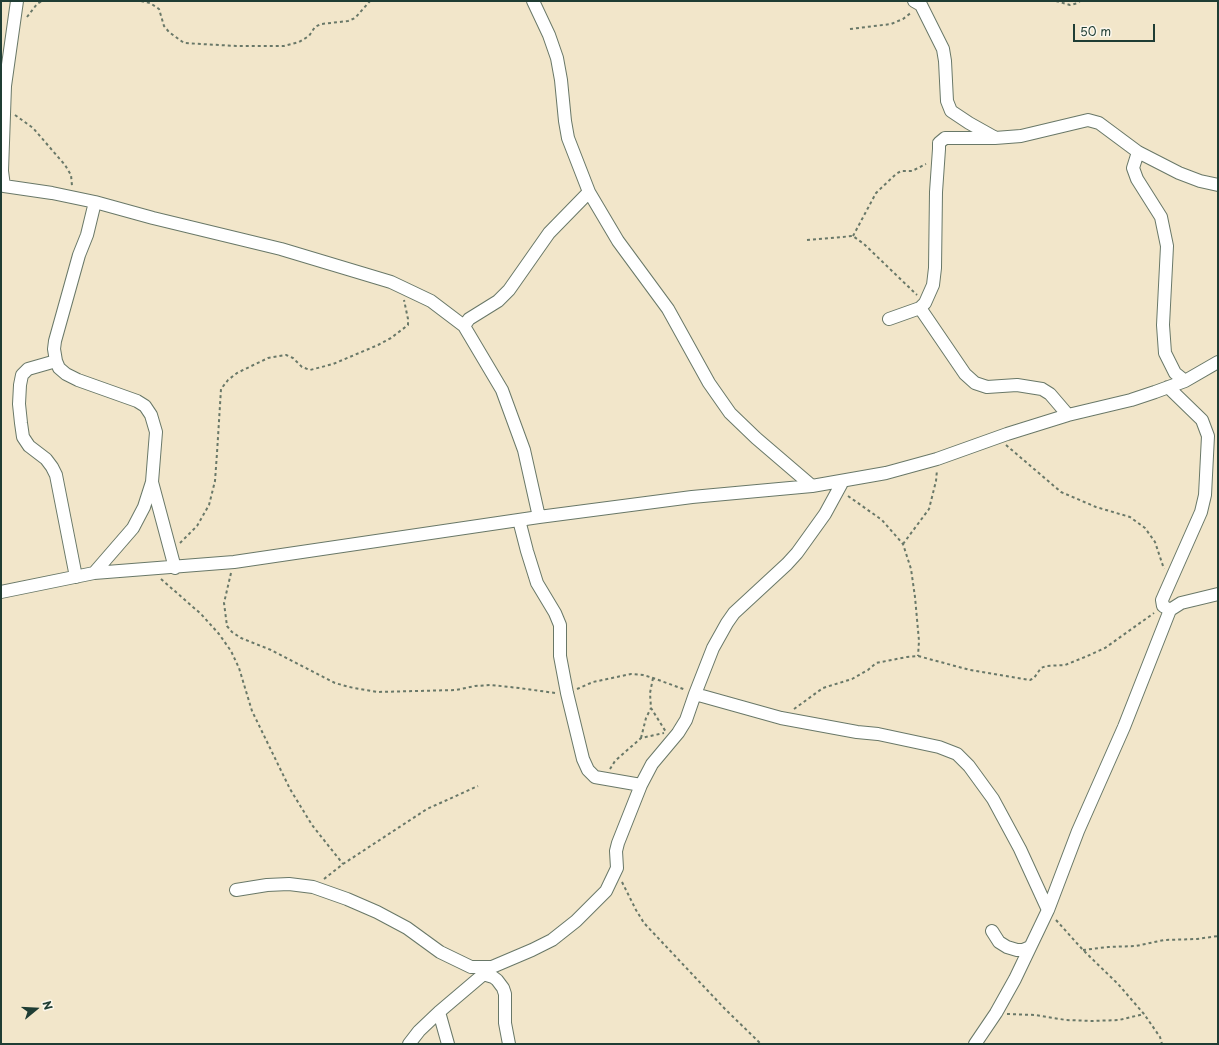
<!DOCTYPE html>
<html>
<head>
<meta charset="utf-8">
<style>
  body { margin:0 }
  #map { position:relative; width:1219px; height:1045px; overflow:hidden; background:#f2e6ca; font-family:"Playpen Sans",sans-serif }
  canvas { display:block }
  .frame { position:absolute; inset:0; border:2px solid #1f3d34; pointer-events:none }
  .north { position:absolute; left:16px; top:989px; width:40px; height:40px; -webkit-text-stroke:3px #fbf7ec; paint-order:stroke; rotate:72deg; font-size:11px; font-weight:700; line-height:16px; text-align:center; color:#1f3d34 }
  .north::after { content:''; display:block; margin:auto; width:14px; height:18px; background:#1f3d34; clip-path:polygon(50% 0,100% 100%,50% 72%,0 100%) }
  .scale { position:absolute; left:1073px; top:24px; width:82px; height:18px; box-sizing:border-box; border:2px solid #1f3d34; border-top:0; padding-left:5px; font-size:12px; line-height:14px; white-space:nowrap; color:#1f3d34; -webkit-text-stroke:3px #fbf7ec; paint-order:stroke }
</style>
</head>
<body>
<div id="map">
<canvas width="1219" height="1045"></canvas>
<div class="frame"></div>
<div class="north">N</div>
<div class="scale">50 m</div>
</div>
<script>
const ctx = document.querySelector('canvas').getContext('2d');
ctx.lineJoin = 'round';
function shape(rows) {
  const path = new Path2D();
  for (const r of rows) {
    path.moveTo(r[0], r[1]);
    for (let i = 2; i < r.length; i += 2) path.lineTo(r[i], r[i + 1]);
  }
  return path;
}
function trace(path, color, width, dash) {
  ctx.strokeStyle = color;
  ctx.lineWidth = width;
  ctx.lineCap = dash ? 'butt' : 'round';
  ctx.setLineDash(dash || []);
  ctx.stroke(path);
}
const minor = shape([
  [17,1,5,86,2,171,4,186,52,193,95,202,153,218,281,249,391,282,431,301,464,326,502,390,524,450,539,517],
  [533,1,549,35,557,58,561,80,565,121,568,138,589,192,618,241,668,309,709,383,730,413,756,438,812,486],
  [914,1,921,5,943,49,945,61,947,101,951,111,969,123,994,137],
  [1138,152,1133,168,1137,179,1161,217,1167,246,1163,325,1165,353,1175,373,1185,381],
  [920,308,965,374,975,383,987,387,1017,385,1042,389,1050,394,1068,415],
  [889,319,920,308,925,303,933,285,935,268,936,192,939,149,939,143,945,138,995,138,1021,136,1088,120,1099,123,1138,152,1179,173,1200,181,1218,185],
  [464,326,469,319,498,301,509,290,549,233,589,192],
  [56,361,28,369,22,375,20,385,19,404,21,423,23,437,29,446,46,459,52,467,56,475,76,577],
  [1168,387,1202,420,1208,436,1205,495,1201,512,1162,600,1163,606,1170,610],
  [152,482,175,568],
  [519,520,527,551,537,583,555,613,560,625,560,656,567,693,583,759,588,770,595,777,641,785],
  [94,573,133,528,144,507,152,482,156,432,151,415,145,406,137,401,78,380,66,374,59,368,56,361,54,349,55,341,79,255,87,235,95,202],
  [1,592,94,573,234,562,539,517,692,497,812,486,886,473,937,459,1007,434,1068,415,1131,400,1155,392,1185,381,1218,362],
  [695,694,781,718,857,732,878,734,939,747,957,754,969,766,993,799,1020,849,1048,910],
  [236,890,267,885,289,884,313,887,347,899,377,912,407,928,440,952,471,967,492,967],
  [992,931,999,942,1007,947,1017,950,1023,950,1030,947],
  [483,974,493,977,497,980,503,988,505,994,505,1023,509,1044],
  [439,1012,448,1044],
  [409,1044,419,1031,439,1012,492,967,532,950,552,940,576,921,606,891,617,868,616,851,618,843,641,785,652,764,678,733,686,720,695,694,713,648,727,623,734,613,787,564,797,553,825,514,843,481],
  [975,1044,996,1013,1015,979,1048,910,1078,831,1124,727,1170,610,1181,603,1218,594]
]);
trace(minor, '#697868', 14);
trace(shape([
  [141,1,150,3,159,9,164,26,169,32,184,43,236,46,284,46,299,42,309,36,315,27,321,24,348,21,355,18,370,1],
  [1056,1,1070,5,1078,3,1080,1],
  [27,17,37,4,42,1],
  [850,29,891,24,903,19,912,12],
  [15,115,33,128,65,165,71,175,72,186],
  [853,236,876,193,896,174,901,171,912,171,926,164],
  [807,240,853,236,864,244,917,295],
  [1006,445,1061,492,1096,507,1130,517,1145,528,1155,542,1164,569],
  [848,496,882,520,903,544,911,569,915,597,919,641,918,656],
  [180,543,197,526,209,505,215,481,217,453,221,389,228,380,237,373,268,358,286,355,293,358,302,367,310,370,333,364,378,345,391,338,408,325,408,319,404,300],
  [903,544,929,509,936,481,937,470],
  [231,573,224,603,227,626,232,632,241,638,271,650,335,683,349,687,377,692,456,690,475,686,491,685,519,688,555,693],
  [161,579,201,614,219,634,231,651,239,668,252,711,290,789,312,825,343,864],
  [653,678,650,693,651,708,666,732],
  [577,689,593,682,631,674,643,675,653,678,686,690],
  [794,709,823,688,852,679,868,670,876,663,907,657,918,656,970,670,1030,680,1034,678,1041,668,1046,666,1065,665,1085,657,1105,648,1154,613],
  [641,738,646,718,651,708],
  [610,769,615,761,641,738,664,733],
  [324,879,343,864,427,809,478,786],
  [622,882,636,910,644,923,725,1009,761,1044],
  [1056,920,1083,950,1118,984,1144,1014,1160,1037,1162,1044],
  [1083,950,1108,947,1136,946,1164,940,1197,939,1218,936],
  [1007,1014,1035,1015,1066,1020,1092,1021,1119,1020,1144,1014]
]), '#697868', 2, [3, 3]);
trace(minor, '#fff', 12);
</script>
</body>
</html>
